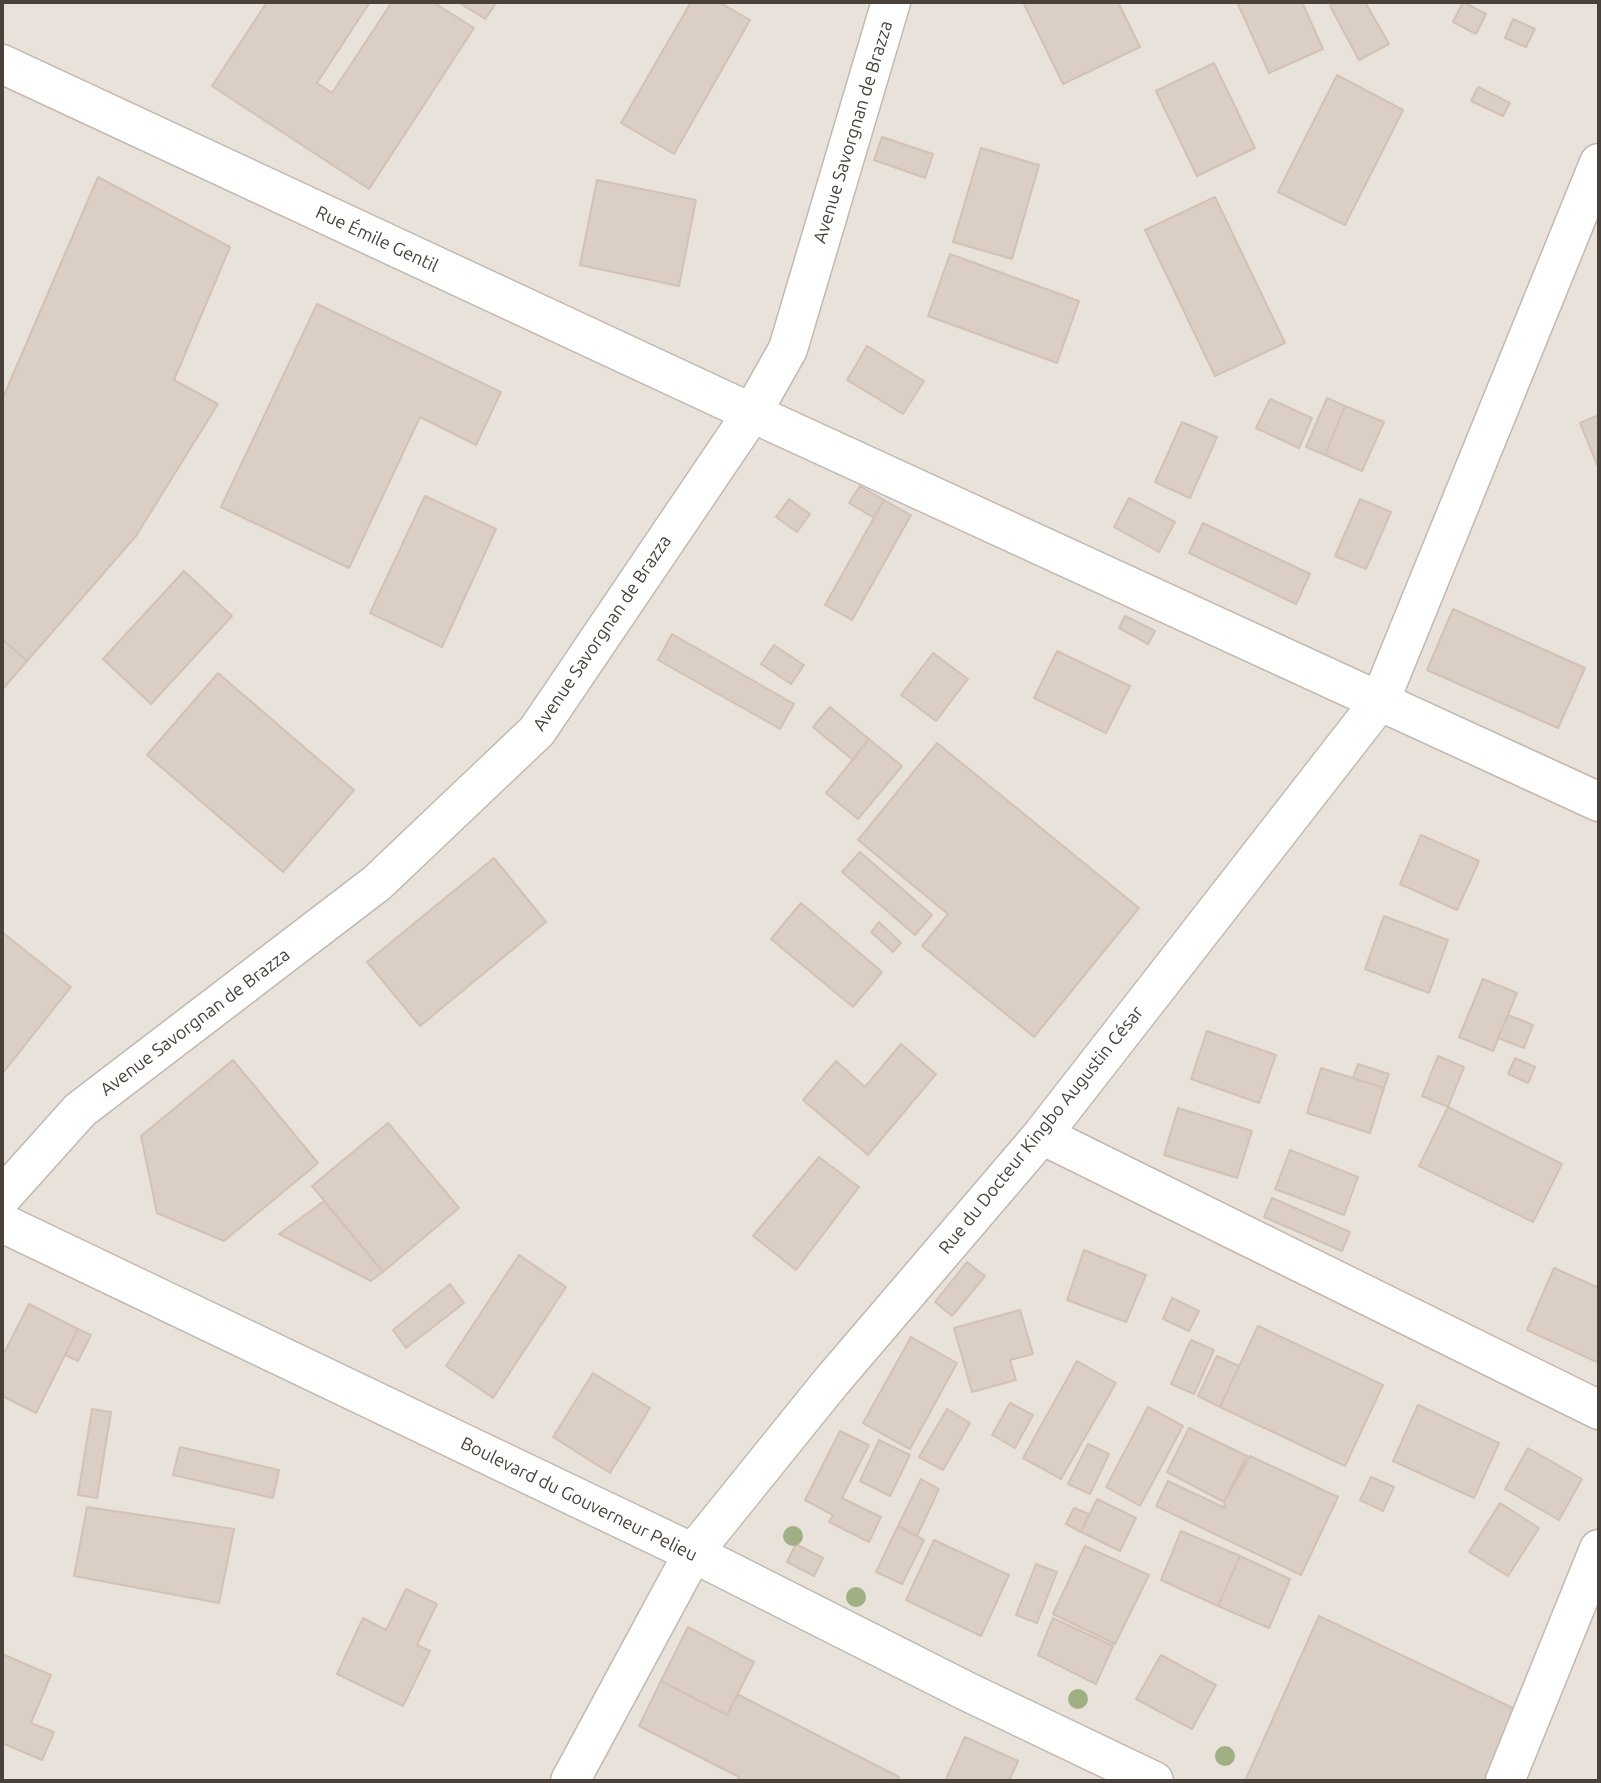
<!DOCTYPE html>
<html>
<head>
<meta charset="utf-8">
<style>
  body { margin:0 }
  #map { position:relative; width:1601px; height:1783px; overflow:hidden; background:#f6f1ec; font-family:Ubuntu,sans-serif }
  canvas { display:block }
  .frame { position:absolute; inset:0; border:4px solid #4a413a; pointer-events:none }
</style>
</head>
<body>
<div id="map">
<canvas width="1601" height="1783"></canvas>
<div class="frame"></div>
</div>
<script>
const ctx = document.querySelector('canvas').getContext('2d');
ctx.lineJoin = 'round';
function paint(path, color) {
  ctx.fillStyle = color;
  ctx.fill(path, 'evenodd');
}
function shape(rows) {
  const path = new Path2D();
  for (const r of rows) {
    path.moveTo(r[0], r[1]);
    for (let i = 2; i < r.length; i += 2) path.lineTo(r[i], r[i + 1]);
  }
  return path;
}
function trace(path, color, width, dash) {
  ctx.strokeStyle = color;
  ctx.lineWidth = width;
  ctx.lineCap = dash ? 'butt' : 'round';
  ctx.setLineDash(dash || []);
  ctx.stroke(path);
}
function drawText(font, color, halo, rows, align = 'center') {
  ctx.font = font + ' Ubuntu,sans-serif';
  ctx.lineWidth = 5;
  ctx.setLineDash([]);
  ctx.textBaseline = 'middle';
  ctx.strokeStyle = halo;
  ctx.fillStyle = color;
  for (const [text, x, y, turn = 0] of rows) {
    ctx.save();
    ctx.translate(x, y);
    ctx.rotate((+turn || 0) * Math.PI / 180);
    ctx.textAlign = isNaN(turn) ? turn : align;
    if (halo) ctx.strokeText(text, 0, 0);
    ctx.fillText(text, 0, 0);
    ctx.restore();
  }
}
paint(shape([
  [2,2,1599,2,1599,1781,2,1781]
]), '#e9e2da');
const building = shape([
  [267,2,370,2,317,83,332,93,392,2,433,2,474,28,369,189,212,86,267,2],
  [458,2,497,2,485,19,458,2],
  [691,2,719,2,750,20,674,154,621,123,691,2],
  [1023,2,1118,2,1140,47,1063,84,1023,2],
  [1237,2,1302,2,1323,49,1269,73,1237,2],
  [1338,2,1365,2,1389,44,1359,60,1330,6,1338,2],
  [1463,2,1486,14,1476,34,1453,22,1463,2],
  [1513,19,1535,29,1526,47,1505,38,1513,19],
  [1214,63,1255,148,1197,176,1156,91,1214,63],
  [1337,75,1403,110,1345,225,1278,192,1337,75],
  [1478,87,1510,103,1503,116,1471,101,1478,87],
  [882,137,933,154,925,178,874,160,882,137],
  [981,148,1039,165,1012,259,953,242,981,148],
  [98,177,230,247,174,380,218,404,136,536,27,661,2,639,2,400,98,177],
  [597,180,696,200,679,286,580,265,597,180],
  [1215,197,1285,343,1215,376,1145,230,1215,197],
  [950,254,1079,301,1057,363,928,316,950,254],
  [317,304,501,392,476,445,420,417,349,568,221,507,317,304],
  [867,346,924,381,903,414,847,380,867,346],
  [1327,398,1345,406,1325,455,1306,447,1327,398],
  [1270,399,1312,418,1299,448,1256,428,1270,399],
  [1345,406,1384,422,1362,471,1325,455,1345,406],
  [1599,415,1599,469,1580,423,1599,415],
  [1182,422,1217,437,1190,498,1155,482,1182,422],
  [860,486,884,500,874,518,849,503,860,486],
  [425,496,496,529,442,647,370,613,425,496],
  [1129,498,1175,522,1159,552,1114,527,1129,498],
  [789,499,810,514,797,532,776,517,789,499],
  [1360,499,1391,512,1366,569,1335,556,1360,499],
  [884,500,911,515,852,620,825,605,884,500],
  [1203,523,1310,574,1296,604,1189,553,1203,523],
  [184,571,232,616,151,704,103,659,184,571],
  [1453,609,1585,668,1558,728,1427,670,1453,609],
  [1125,616,1155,631,1148,644,1119,628,1125,616],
  [672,634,794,704,780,729,658,660,672,634],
  [2,639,27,661,2,690,2,639],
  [774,645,804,665,791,684,761,664,774,645],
  [1057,651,1130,686,1106,733,1034,698,1057,651],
  [933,653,968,679,936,721,901,695,933,653],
  [218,673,354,790,283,872,147,755,218,673],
  [830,707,869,739,853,760,813,727,830,707],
  [869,739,902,766,858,819,826,793,869,739],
  [937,743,1139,908,1034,1037,922,946,948,914,858,840,937,743],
  [1421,835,1479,861,1457,910,1400,884,1421,835],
  [860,852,932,915,915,935,842,872,860,852],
  [494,858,546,922,420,1026,367,962,494,858],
  [801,903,882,972,853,1007,771,939,801,903],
  [1384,916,1448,940,1429,993,1365,969,1384,916],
  [879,922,901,943,893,952,871,932,879,922],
  [2,932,71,987,2,1074,2,932],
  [1483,979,1517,993,1493,1051,1459,1037,1483,979],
  [1508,1015,1533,1025,1524,1048,1498,1038,1508,1015],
  [1207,1031,1276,1055,1259,1103,1191,1079,1207,1031],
  [901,1044,936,1074,868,1155,803,1100,836,1061,865,1087,901,1044],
  [1438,1056,1464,1067,1448,1107,1422,1096,1438,1056],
  [1515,1058,1535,1067,1528,1083,1508,1074,1515,1058],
  [233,1060,318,1163,224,1241,157,1213,141,1136,233,1060],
  [1358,1064,1389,1074,1384,1088,1353,1078,1358,1064],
  [1321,1068,1384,1088,1370,1133,1307,1113,1321,1068],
  [1448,1107,1562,1164,1533,1222,1419,1166,1448,1107],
  [1178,1108,1252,1131,1237,1178,1164,1155,1178,1108],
  [388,1123,459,1208,383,1272,312,1186,388,1123],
  [1290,1150,1358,1177,1344,1215,1275,1189,1290,1150],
  [819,1157,859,1187,796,1270,753,1236,819,1157],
  [1272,1198,1350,1232,1342,1251,1264,1217,1272,1198],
  [324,1201,383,1272,371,1281,279,1234,324,1201],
  [1084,1250,1146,1275,1126,1322,1067,1300,1084,1250],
  [519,1255,566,1287,493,1398,446,1366,519,1255],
  [967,1262,985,1276,952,1316,935,1302,967,1262],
  [1554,1268,1599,1288,1599,1363,1527,1330,1554,1268],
  [450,1284,464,1303,406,1348,393,1330,450,1284],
  [1172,1298,1199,1311,1189,1331,1163,1319,1172,1298],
  [29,1304,78,1329,36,1413,2,1396,2,1357,29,1304],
  [1020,1310,1033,1354,1010,1360,1016,1380,972,1392,954,1328,1020,1310],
  [1258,1326,1383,1385,1345,1466,1220,1407,1258,1326],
  [78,1329,91,1335,78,1361,65,1355,78,1329],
  [911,1337,957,1363,910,1449,863,1423,911,1337],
  [1191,1340,1214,1350,1194,1394,1171,1384,1191,1340],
  [1217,1356,1239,1366,1220,1407,1198,1396,1217,1356],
  [1077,1361,1116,1383,1061,1479,1023,1458,1077,1361],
  [593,1373,650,1408,610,1473,553,1437,593,1373],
  [1010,1403,1033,1415,1015,1448,992,1435,1010,1403],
  [1418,1405,1499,1443,1474,1498,1393,1461,1418,1405],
  [1148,1407,1183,1426,1140,1506,1106,1487,1148,1407],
  [92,1409,111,1412,97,1498,78,1495,92,1409],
  [947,1409,970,1423,943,1470,919,1457,947,1409],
  [1189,1428,1247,1456,1224,1502,1167,1472,1189,1428],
  [840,1431,869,1445,842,1498,881,1517,869,1542,829,1522,833,1515,805,1500,840,1431],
  [879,1440,910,1455,890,1496,860,1481,879,1440],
  [1088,1444,1109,1454,1090,1494,1068,1484,1088,1444],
  [180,1447,279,1470,273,1498,173,1475,180,1447],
  [1528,1448,1582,1479,1559,1520,1505,1489,1528,1448],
  [1250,1456,1338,1497,1301,1575,1156,1506,1168,1481,1225,1508,1224,1502,1250,1456],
  [1371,1477,1394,1487,1383,1511,1360,1500,1371,1477],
  [921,1479,939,1489,917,1536,898,1526,921,1479],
  [1097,1499,1136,1518,1120,1551,1081,1532,1097,1499],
  [1500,1503,1539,1528,1508,1576,1469,1552,1500,1503],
  [87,1507,234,1529,219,1603,74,1576,87,1507],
  [1074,1508,1089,1514,1081,1532,1066,1524,1074,1508],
  [898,1526,924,1540,902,1584,876,1572,898,1526],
  [1181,1531,1240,1556,1218,1606,1161,1580,1181,1531],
  [934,1540,1009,1575,981,1636,906,1600,934,1540],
  [796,1544,823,1558,814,1576,787,1562,796,1544],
  [1085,1546,1149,1575,1115,1644,1053,1614,1085,1546],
  [1240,1556,1290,1579,1269,1628,1218,1606,1240,1556],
  [1036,1564,1057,1572,1037,1623,1016,1615,1036,1564],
  [406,1589,437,1604,417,1645,430,1651,403,1706,337,1674,363,1618,386,1630,406,1589],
  [1319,1616,1515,1709,1484,1781,1245,1781,1319,1616],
  [1053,1618,1113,1646,1096,1684,1038,1655,1053,1618],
  [688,1627,754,1662,727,1715,661,1681,688,1627],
  [2,1654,51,1675,31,1723,54,1732,42,1760,2,1743,2,1654],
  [1161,1655,1216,1685,1192,1729,1136,1699,1161,1655],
  [661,1681,727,1715,737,1694,899,1777,896,1781,737,1781,739,1777,639,1726,661,1681],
  [965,1737,1018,1761,1009,1781,945,1781,965,1737]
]);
paint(building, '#dacec5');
trace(building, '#d2c2b5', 2);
const minor = shape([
  [2,64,752,413,1599,802],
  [1042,1135,1599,1410],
  [2,1197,80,1110,377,883,537,731,752,413,788,349,891,2],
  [2,1223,693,1553,968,1692,1154,1781],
  [570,1781,693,1553,831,1382,1042,1135,1380,701,1599,163],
  [1505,1781,1599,1549]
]);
trace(minor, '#c1b8af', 41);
trace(minor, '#fff', 38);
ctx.fillStyle = '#9fb183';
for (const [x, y] of [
  [793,1536],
  [856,1597],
  [1078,1699],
  [1225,1756]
]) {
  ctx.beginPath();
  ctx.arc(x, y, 10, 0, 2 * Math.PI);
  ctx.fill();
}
drawText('18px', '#4a413a', '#fff', [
  ["Avenue Savorgnan de Brazza",853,132,-73],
  ["Rue Émile Gentil",377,239,25],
  ["Avenue Savorgnan de Brazza",602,633,-56],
  ["Avenue Savorgnan de Brazza",195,1022,-37],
  ["Rue du Docteur Kingbo Augustin César",1041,1130,-51],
  ["Boulevard du Gouverneur Pelieu",579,1499,26]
]);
</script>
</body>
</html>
